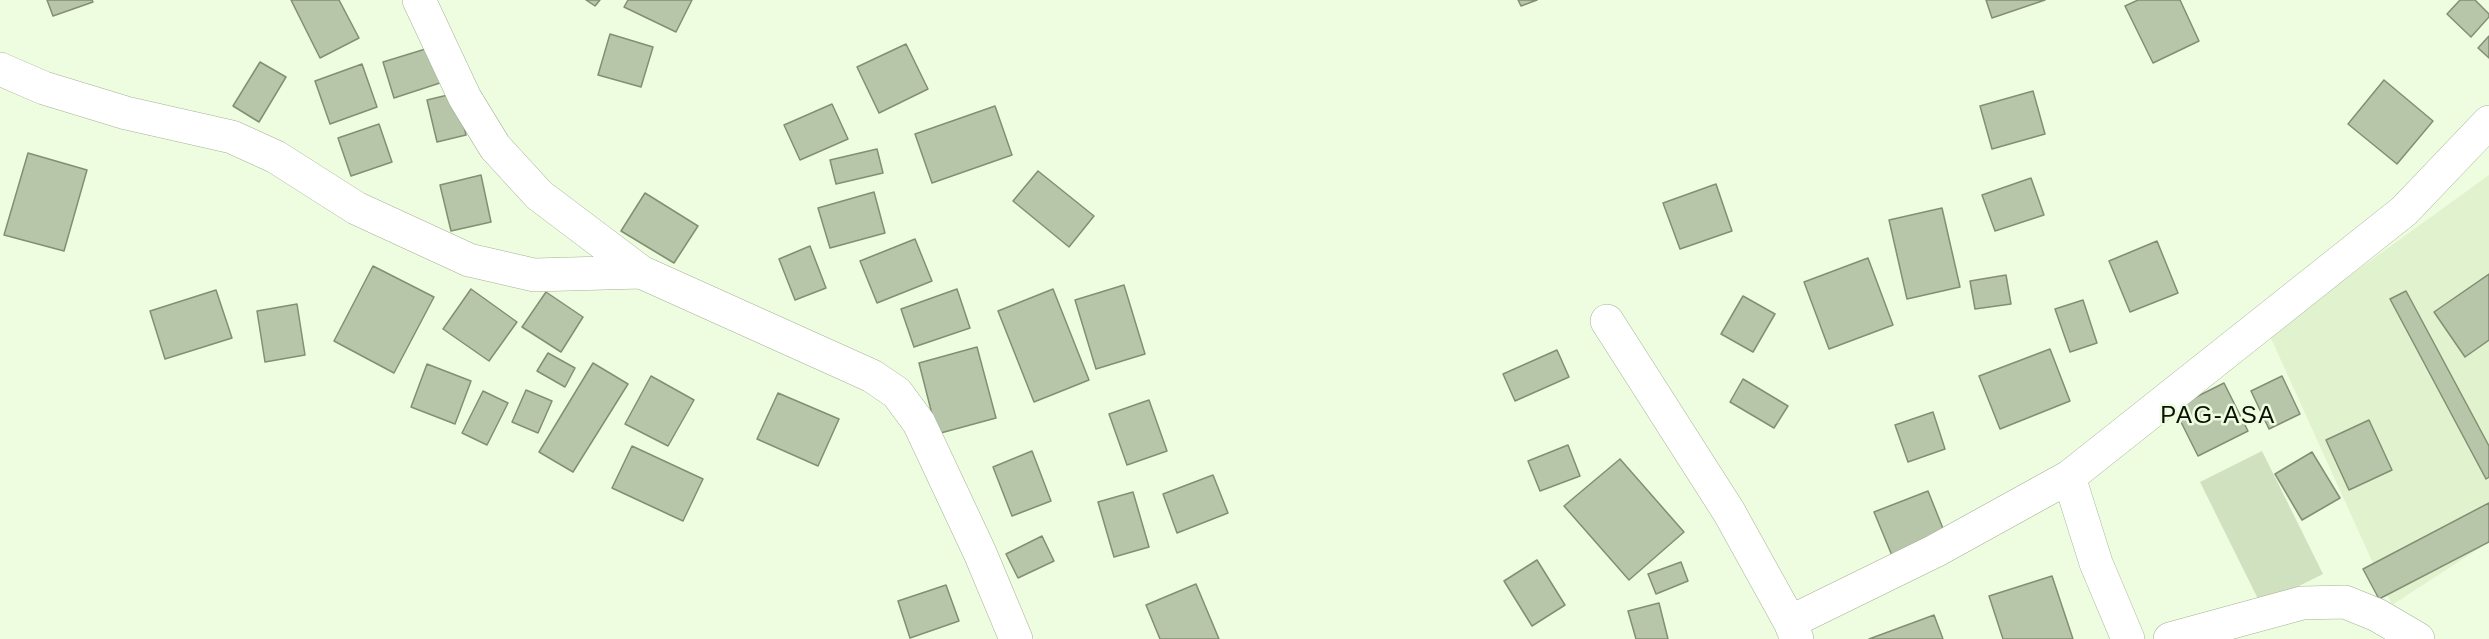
<!DOCTYPE html>
<html>
<head>
<meta charset="utf-8">
<style>
  body { margin:0 }
  canvas { display:block; background:#eefddf }
</style>
</head>
<body>
<canvas width="2489" height="639"></canvas>
<script>
const ctx = document.querySelector('canvas').getContext('2d');
ctx.lineJoin = 'round';
function paint(path, color) {
  ctx.fillStyle = color;
  ctx.fill(path, 'evenodd');
}
function shape(rows) {
  const path = new Path2D();
  for (const r of rows) {
    path.moveTo(r[0], r[1]);
    for (let i = 2; i < r.length; i += 2) path.lineTo(r[i], r[i + 1]);
  }
  return path;
}
function trace(path, color, width, dash) {
  ctx.strokeStyle = color;
  ctx.lineWidth = width;
  ctx.lineCap = dash ? 'butt' : 'round';
  ctx.setLineDash(dash || []);
  ctx.stroke(path);
}
function drawText(font, color, halo, rows, align = 'center') {
  ctx.font = font + ' Arial,sans-serif';
  ctx.lineWidth = 5;
  ctx.setLineDash([]);
  ctx.textBaseline = 'middle';
  ctx.strokeStyle = halo;
  ctx.fillStyle = color;
  for (const [text, x, y, turn = 0] of rows) {
    ctx.save();
    ctx.translate(x, y);
    ctx.rotate((+turn || 0) * Math.PI / 180);
    ctx.textAlign = isNaN(turn) ? turn : align;
    if (halo) ctx.strokeText(text, 0, 0);
    ctx.fillText(text, 0, 0);
    ctx.restore();
  }
}
paint(shape([
  [2489,175,2489,542,2392,605,2269,334]
]), '#e1f3ce');
paint(shape([
  [2262,451,2323,574,2261,605,2200,482]
]), '#d0e1bf');
const building = shape([
  [47,0,92,0,93,2,53,16,47,0],
  [291,0,339,0,359,38,320,58,291,0],
  [586,0,600,0,595,6,586,0],
  [628,0,692,0,676,32,624,7,628,0],
  [1518,0,1537,0,1521,6,1518,0],
  [1986,0,2045,0,1992,18,1986,0],
  [2138,0,2180,0,2199,41,2153,63,2125,6,2138,0],
  [2460,0,2475,0,2489,14,2489,17,2471,37,2447,14,2460,0],
  [610,34,653,47,641,87,598,75,610,34],
  [2489,36,2489,58,2478,48,2489,36],
  [906,44,928,89,879,113,857,67,906,44],
  [432,47,443,82,394,98,383,62,432,47],
  [260,62,286,77,259,122,233,106,260,62],
  [362,64,377,107,330,124,315,81,362,64],
  [2384,80,2433,121,2397,164,2348,124,2384,80],
  [2033,91,2045,134,1992,149,1980,106,2033,91],
  [456,93,466,135,437,142,427,100,456,93],
  [832,104,848,139,800,160,784,125,832,104],
  [995,106,1012,155,932,183,915,134,995,106],
  [379,124,392,162,351,176,338,138,379,124],
  [877,149,883,173,836,184,830,160,877,149],
  [28,153,87,170,64,251,4,235,28,153],
  [1038,171,1094,216,1069,247,1013,201,1038,171],
  [481,175,491,222,451,231,440,185,481,175],
  [2031,178,2044,215,1995,231,1982,195,2031,178],
  [1716,184,1732,231,1680,249,1663,203,1716,184],
  [874,192,885,233,830,248,818,208,874,192],
  [645,193,698,226,674,263,621,231,645,193],
  [1942,208,1960,287,1907,299,1889,220,1942,208],
  [915,239,932,281,877,303,860,261,915,239],
  [2157,241,2178,293,2130,312,2109,261,2157,241],
  [810,246,826,288,795,300,779,259,810,246],
  [1868,258,1893,325,1829,349,1804,282,1868,258],
  [373,266,434,297,394,373,334,341,373,266],
  [2489,274,2489,340,2465,357,2434,312,2489,274],
  [2006,275,2011,304,1975,309,1970,281,2006,275],
  [1124,285,1145,354,1096,369,1075,300,1124,285],
  [471,289,517,322,489,361,443,329,471,289],
  [957,289,970,328,914,347,901,309,957,289],
  [1053,289,1089,380,1034,402,998,311,1053,289],
  [216,290,232,338,165,359,150,311,216,290],
  [2406,291,2489,446,2489,477,2486,479,2390,299,2406,291],
  [546,292,583,317,561,352,522,327,546,292],
  [1743,296,1775,314,1753,352,1721,334,1743,296],
  [2083,300,2097,343,2070,352,2055,309,2083,300],
  [297,304,305,355,265,362,257,311,297,304],
  [977,347,996,418,937,434,919,363,977,347],
  [2050,349,2070,401,2000,429,1979,376,2050,349],
  [1557,350,1569,377,1515,401,1503,374,1557,350],
  [548,353,575,368,565,387,537,371,548,353],
  [593,363,628,384,573,472,539,452,593,363],
  [427,364,471,381,455,424,411,407,427,364],
  [651,376,694,400,668,446,625,424,651,376],
  [2282,376,2300,414,2269,429,2251,391,2282,376],
  [1743,379,1788,406,1774,428,1730,402,1743,379],
  [2224,383,2248,431,2198,456,2174,408,2224,383],
  [526,390,552,401,538,433,512,422,526,390],
  [483,391,508,403,487,445,462,433,483,391],
  [778,393,839,419,818,466,757,439,778,393],
  [1149,400,1167,451,1127,465,1109,414,1149,400],
  [1933,412,1945,449,1908,462,1895,425,1933,412],
  [2369,420,2392,470,2349,490,2326,440,2369,420],
  [1568,445,1580,476,1540,491,1528,461,1568,445],
  [632,446,703,479,683,521,612,488,632,446],
  [1032,451,1051,501,1012,516,993,467,1032,451],
  [2312,452,2340,498,2302,520,2275,474,2312,452],
  [1620,459,1684,532,1629,580,1564,506,1620,459],
  [1213,475,1228,513,1177,533,1163,494,1213,475],
  [1928,491,1946,536,1893,558,1874,512,1928,491],
  [1133,492,1149,547,1114,557,1098,502,1133,492],
  [2489,503,2489,542,2379,599,2363,569,2489,503],
  [1042,536,1054,561,1018,578,1006,554,1042,536],
  [1537,560,1565,605,1532,626,1504,581,1537,560],
  [1681,562,1688,581,1656,594,1648,574,1681,562],
  [2052,576,2073,639,2003,639,1989,596,2052,576],
  [1196,584,1219,639,1160,639,1146,605,1196,584],
  [946,585,959,621,910,638,898,601,946,585],
  [1659,603,1668,639,1636,639,1628,611,1659,603],
  [1934,615,1943,639,1869,639,1934,615]
]);
paint(building, '#b7c5a8');
trace(building, '#828f74', 1.5);
const minor = shape([
  [419,0,465,98,495,147,539,195,641,272,872,376,897,393,919,423,980,553,1016,639],
  [0,69,44,88,126,113,232,137,276,157,356,208,469,260,534,275,641,272],
  [1607,321,1729,512,1790,622,1797,639],
  [2069,477,2096,563,2128,639],
  [1790,622,1935,551,2069,477,2404,211,2489,122],
  [2170,639,2302,603,2345,602,2377,615,2418,639]
]);
trace(minor, '#a4b295', 34);
trace(minor, '#fff', 33);
ctx.letterSpacing = '1.5px';
drawText('24px', '#0c1007', '#eefddf', [
  ["PAG-ASA",2218,416]
]);
ctx.letterSpacing = '0px';
</script>
</body>
</html>
